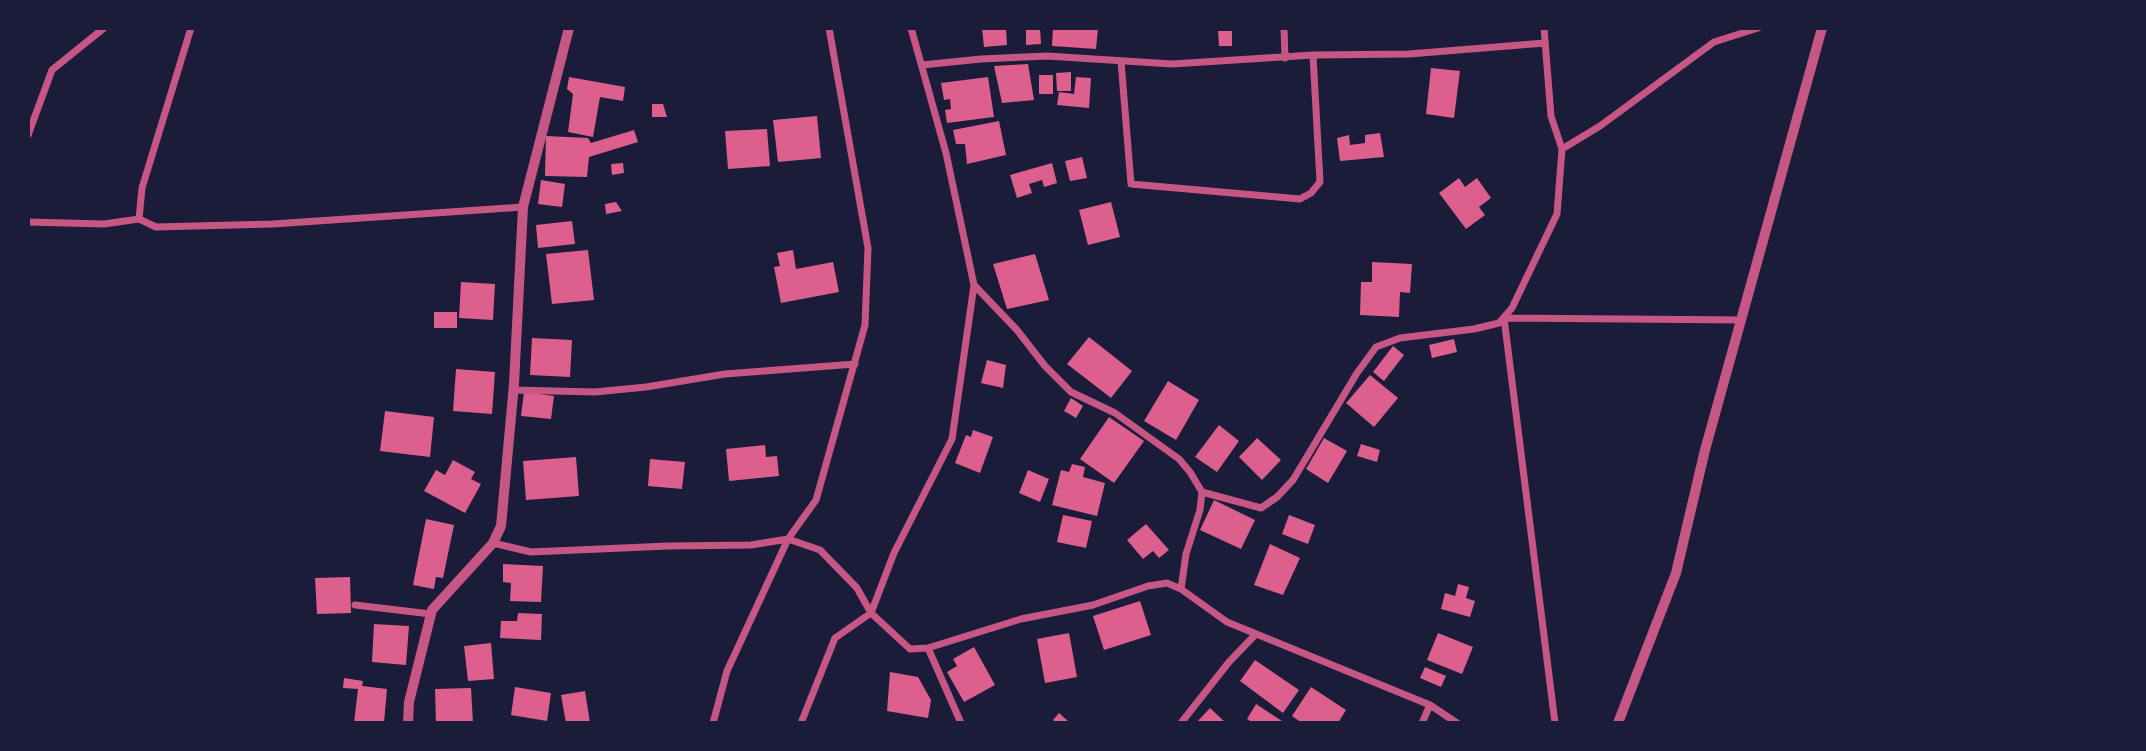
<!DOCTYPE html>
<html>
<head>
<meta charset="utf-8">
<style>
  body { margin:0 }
  #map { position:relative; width:2146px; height:751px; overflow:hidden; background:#1b1b3a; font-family:Poppins,sans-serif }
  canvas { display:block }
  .frame { position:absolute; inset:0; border:30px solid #1b1b3a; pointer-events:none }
</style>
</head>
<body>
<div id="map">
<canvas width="2146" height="751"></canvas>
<div class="frame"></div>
</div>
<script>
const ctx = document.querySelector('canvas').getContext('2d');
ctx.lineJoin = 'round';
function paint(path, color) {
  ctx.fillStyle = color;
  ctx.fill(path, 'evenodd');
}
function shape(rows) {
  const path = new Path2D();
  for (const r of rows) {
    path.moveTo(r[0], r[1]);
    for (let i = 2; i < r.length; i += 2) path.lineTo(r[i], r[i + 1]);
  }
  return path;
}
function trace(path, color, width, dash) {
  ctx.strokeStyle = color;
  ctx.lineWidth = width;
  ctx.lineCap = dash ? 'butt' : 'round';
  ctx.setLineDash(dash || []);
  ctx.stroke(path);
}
paint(shape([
  [982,28,1006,28,1007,45,984,47],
  [1026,28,1040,28,1041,44,1026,45],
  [1053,28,1098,28,1096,49,1052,46],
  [1218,31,1232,31,1232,46,1219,46],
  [1028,64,1034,100,1002,103,994,66],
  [1431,68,1460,71,1454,118,1426,114],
  [1071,72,1071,91,1057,91,1056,73],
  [1039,75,1053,75,1053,94,1039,94],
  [569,77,625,87,623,101,600,97,593,137,568,132,573,94,567,89],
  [988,77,994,117,947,123,945,110,951,109,950,99,944,100,941,83],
  [1076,77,1091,78,1089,108,1057,105,1059,92,1074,94],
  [652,104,663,104,667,117,652,117],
  [817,116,821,158,778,162,773,120],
  [999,121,1006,155,967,164,965,144,956,144,953,130],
  [767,129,770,166,728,169,725,131],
  [634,130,638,142,589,157,587,177,545,176,546,136,588,138,591,143],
  [1380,133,1384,157,1340,161,1337,138,1349,135,1350,145,1365,143,1365,135],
  [1082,157,1087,178,1070,181,1065,161],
  [623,163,624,173,612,175,611,164],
  [1052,163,1057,183,1044,187,1042,180,1029,184,1032,193,1017,198,1010,175],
  [1459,178,1465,187,1477,178,1491,198,1479,207,1485,215,1466,229,1439,193],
  [541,180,565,184,562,207,538,204],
  [616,202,622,211,606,214,605,204],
  [1111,202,1120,237,1088,245,1079,210],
  [572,221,575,244,538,248,536,225],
  [588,250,594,300,552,304,546,254],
  [793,250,796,269,833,262,839,292,781,303,774,267,780,266,777,253],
  [1035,254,1049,300,1007,309,993,264],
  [1372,262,1412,264,1410,293,1400,292,1399,317,1360,315,1361,282,1372,282],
  [461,282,495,284,493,320,459,318],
  [434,312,457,312,457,328,434,328],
  [1089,337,1132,371,1111,398,1067,364],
  [532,338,572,340,570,377,530,375],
  [1454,339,1457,352,1432,358,1429,345],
  [1393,346,1404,355,1384,381,1373,372],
  [987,360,1006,365,1003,388,981,383],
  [456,369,495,372,492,414,453,411],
  [1370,375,1398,398,1374,427,1346,403],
  [1168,381,1199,400,1176,440,1144,421],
  [524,392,554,396,551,419,521,416],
  [1071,398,1083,406,1076,418,1064,411],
  [385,411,434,417,430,457,380,451],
  [1109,417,1144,441,1114,483,1080,459],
  [1219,425,1239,441,1217,472,1195,457],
  [973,430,993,437,980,473,955,463,966,435,971,437],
  [1257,438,1281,460,1262,480,1239,457],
  [1324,438,1347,451,1328,483,1306,469],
  [1361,444,1380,450,1377,462,1357,456],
  [765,445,766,457,777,456,779,476,729,481,726,449],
  [576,457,579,496,526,500,523,461],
  [650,459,685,462,682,489,648,486],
  [453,460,475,472,471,479,481,484,465,513,424,491,436,470,445,475],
  [1072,464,1085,467,1083,477,1105,483,1097,516,1052,505,1061,470,1069,472],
  [1028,470,1049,479,1040,502,1019,493],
  [1214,500,1255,520,1241,549,1200,530],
  [1063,515,1092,521,1086,548,1057,542],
  [1289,515,1315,525,1308,544,1282,534],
  [426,519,454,525,443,578,436,577,434,589,413,585],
  [1146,524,1169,550,1159,558,1153,551,1143,559,1127,540],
  [1270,544,1300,558,1283,595,1254,585],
  [503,564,543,566,541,602,510,601,511,583,503,582],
  [350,577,351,613,317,614,315,578],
  [1458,584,1469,587,1466,598,1475,601,1470,617,1441,609,1445,593,1455,596],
  [1140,601,1151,635,1104,650,1093,616],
  [518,613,542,614,541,640,500,638,501,621,517,621],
  [374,624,409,626,406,665,372,662],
  [1069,633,1077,677,1045,683,1037,639],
  [1438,633,1473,647,1462,674,1427,660],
  [491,643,494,679,468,681,464,646],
  [974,647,995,685,964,702,947,672,957,666,953,659],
  [1255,660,1299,690,1283,713,1240,681],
  [1425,667,1446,676,1441,687,1420,678],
  [890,672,918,677,931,700,928,718,887,711],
  [344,678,363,681,362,686,387,689,384,723,354,723,358,689,343,688],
  [515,687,551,693,547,721,511,715],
  [1311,687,1346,710,1338,723,1302,723,1292,716],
  [471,688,473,723,436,723,435,689],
  [585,691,590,723,566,723,561,695],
  [1256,704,1285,723,1253,723,1247,719],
  [1210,708,1226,723,1196,723],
  [1059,713,1070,723,1056,723,1053,720]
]), '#dd5f8e');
trace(shape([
  [191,28,142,188,139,219,156,227,273,224,523,207],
  [1284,28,1285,58],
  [1121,61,1131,184,1300,199,1311,193,1320,182,1313,55],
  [922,65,981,59,1047,56,1172,64,1313,55,1409,54,1545,43],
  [28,135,52,70,104,28],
  [1562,149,1600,126,1714,42,1758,28],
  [28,222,104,224,139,219],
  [974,285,1017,330,1045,366,1071,392,1115,413,1179,459,1190,472,1202,492,1200,510,1186,554,1181,589],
  [513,390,595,392,646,387,725,374,855,364],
  [1202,492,1261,508,1277,497,1293,480,1357,373,1376,347,1400,338,1474,329,1499,323,1512,308,1557,214,1562,149,1551,116,1544,28],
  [493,543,531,552,668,546,751,545,788,539,820,550,857,588,871,613,910,649,928,648,1021,619,1093,605,1148,586,1167,583,1181,589,1227,622,1430,705,1457,723],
  [355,605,431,614],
  [928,648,961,723],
  [713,723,727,671,788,539,816,500,865,325,868,248,829,28],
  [801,723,835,638,871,613,894,553,952,439,974,285,946,153,911,28],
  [1181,723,1229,662,1256,634],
  [1422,723,1430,705],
  [1555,723,1504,318,1742,320]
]), '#c65784', 7);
trace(shape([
  [408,723,409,702,432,610,493,543,501,526,514,384,523,207,569,28],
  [1618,723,1676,573,1705,450,1822,28]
]), '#c65784', 10);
</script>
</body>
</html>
